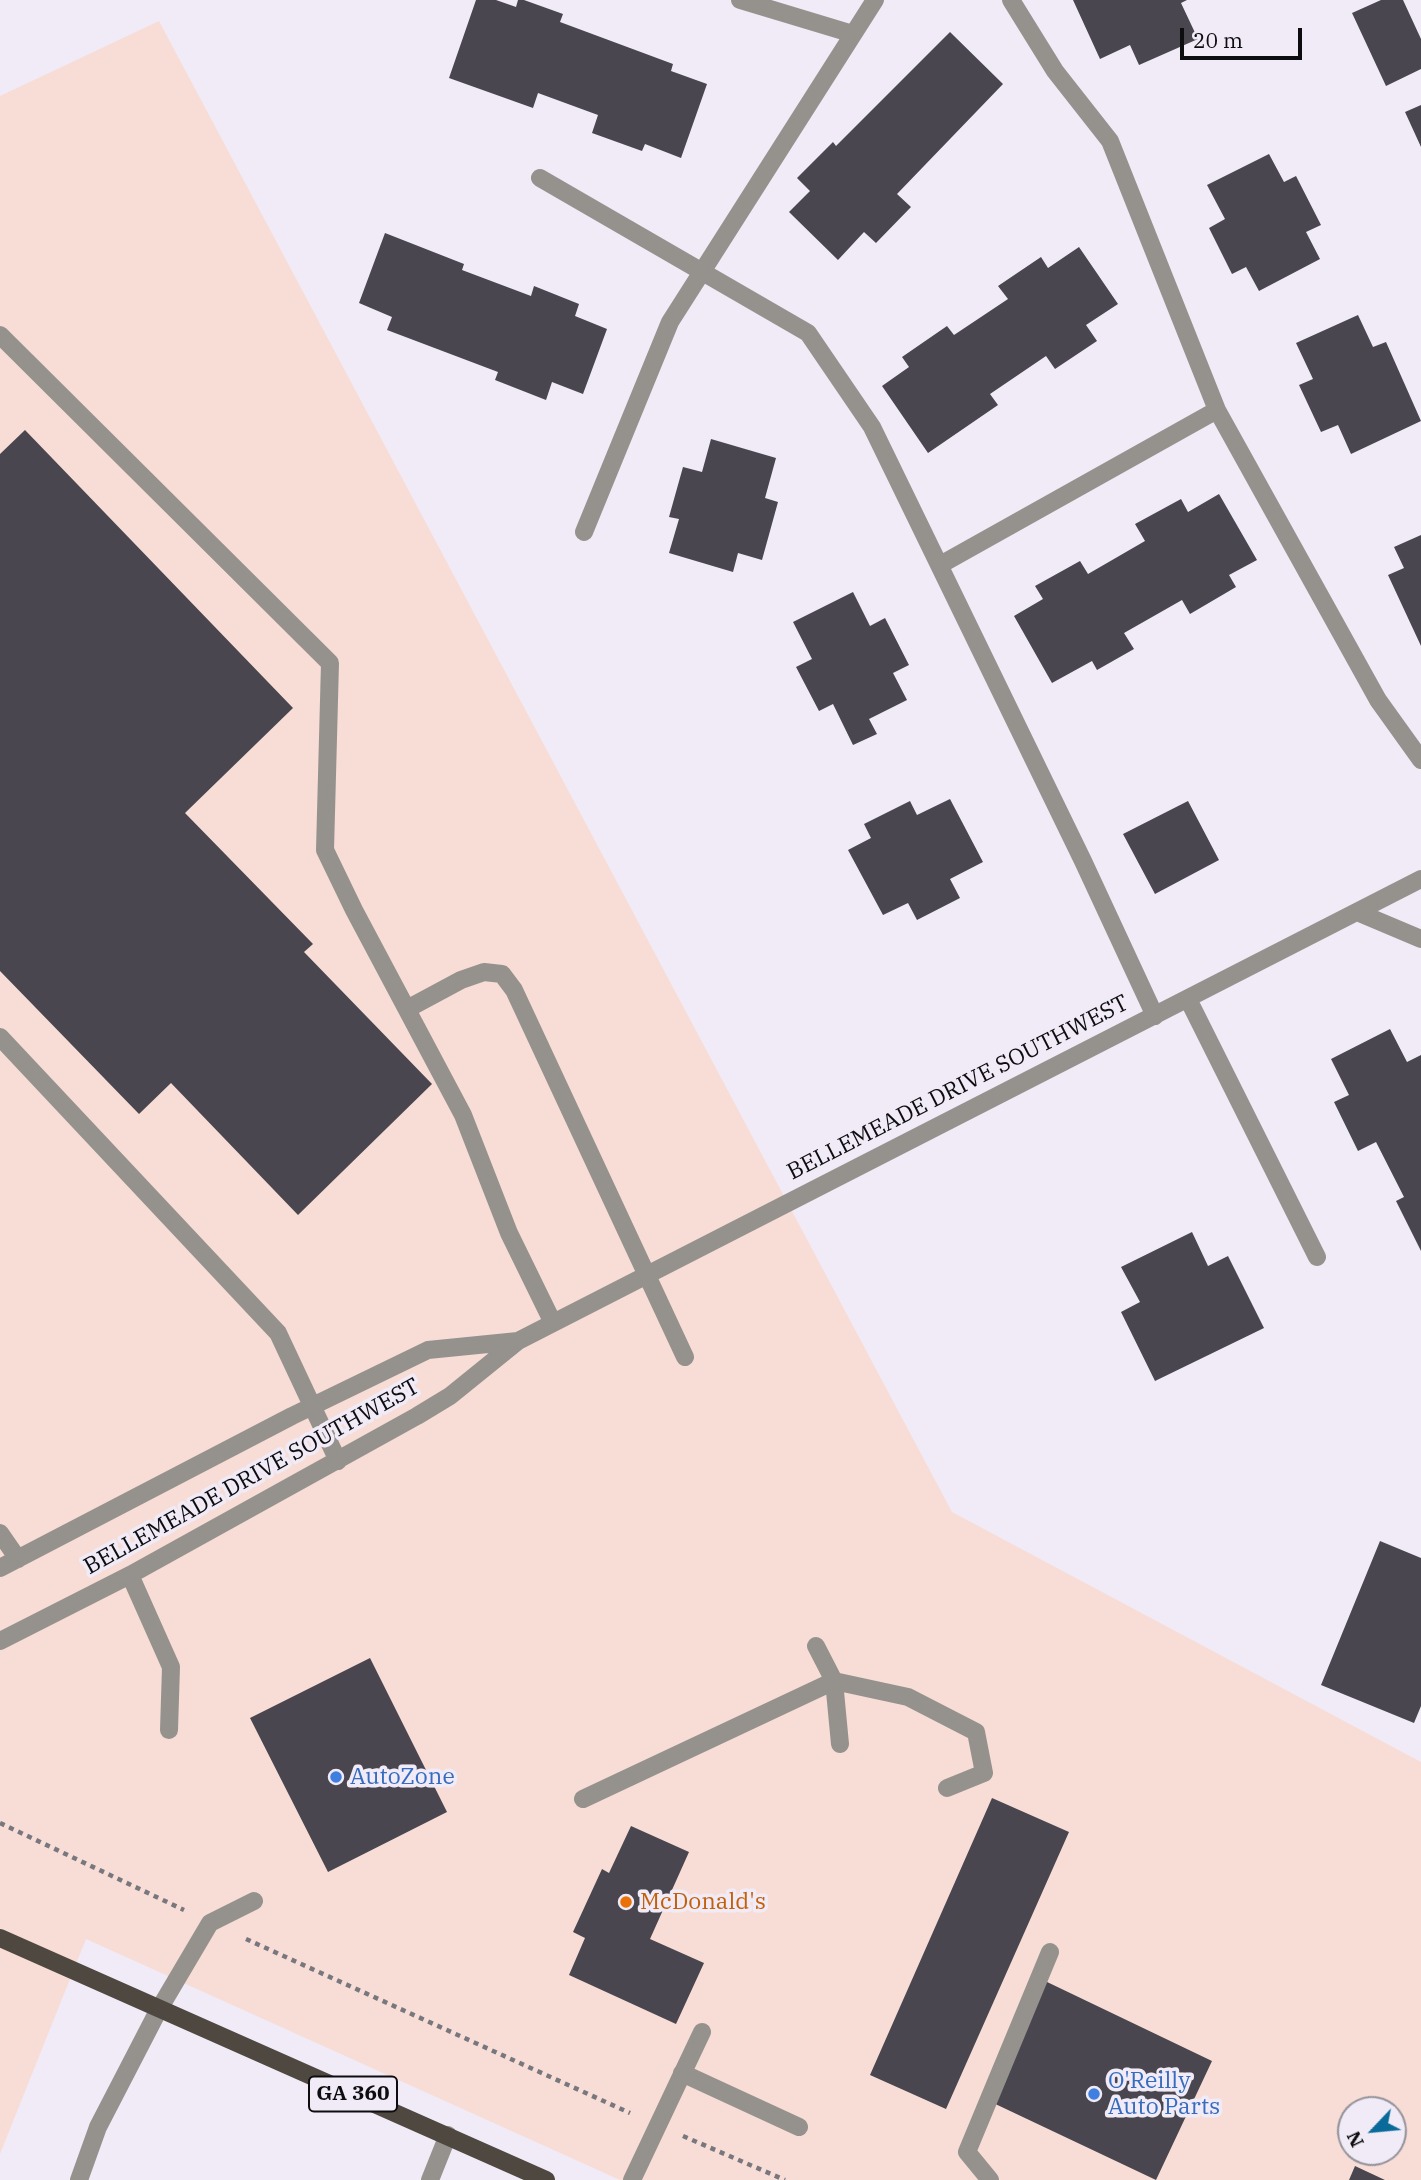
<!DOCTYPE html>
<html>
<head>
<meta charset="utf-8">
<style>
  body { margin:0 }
  #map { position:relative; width:1421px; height:2180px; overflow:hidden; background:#f0ebf7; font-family:"IBM Plex Serif",serif }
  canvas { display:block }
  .north { position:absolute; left:1337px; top:2096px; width:70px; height:70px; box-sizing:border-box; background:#f0ebf7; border:2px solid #95929a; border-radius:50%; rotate:244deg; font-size:19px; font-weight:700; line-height:28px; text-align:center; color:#0d0c0f }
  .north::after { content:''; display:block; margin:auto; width:24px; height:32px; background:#0a6b9a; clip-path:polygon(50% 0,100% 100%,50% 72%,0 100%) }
  .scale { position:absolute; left:1180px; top:28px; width:122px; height:32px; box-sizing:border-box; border:4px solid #0d0c0f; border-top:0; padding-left:9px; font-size:21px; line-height:24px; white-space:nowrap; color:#0d0c0f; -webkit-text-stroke:5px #f0ebf7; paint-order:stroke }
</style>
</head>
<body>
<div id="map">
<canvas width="1421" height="2180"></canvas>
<div class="north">N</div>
<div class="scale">20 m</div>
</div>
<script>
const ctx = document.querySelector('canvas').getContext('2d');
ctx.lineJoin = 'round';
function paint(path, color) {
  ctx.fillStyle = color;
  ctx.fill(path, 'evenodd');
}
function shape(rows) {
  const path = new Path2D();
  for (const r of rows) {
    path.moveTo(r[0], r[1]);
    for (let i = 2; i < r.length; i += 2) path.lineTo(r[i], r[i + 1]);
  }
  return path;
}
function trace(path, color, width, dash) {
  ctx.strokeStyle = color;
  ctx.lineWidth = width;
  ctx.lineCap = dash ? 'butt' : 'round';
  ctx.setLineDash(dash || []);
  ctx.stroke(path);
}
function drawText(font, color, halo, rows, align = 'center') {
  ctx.font = font + ' "IBM Plex Serif",serif';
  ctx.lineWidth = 7;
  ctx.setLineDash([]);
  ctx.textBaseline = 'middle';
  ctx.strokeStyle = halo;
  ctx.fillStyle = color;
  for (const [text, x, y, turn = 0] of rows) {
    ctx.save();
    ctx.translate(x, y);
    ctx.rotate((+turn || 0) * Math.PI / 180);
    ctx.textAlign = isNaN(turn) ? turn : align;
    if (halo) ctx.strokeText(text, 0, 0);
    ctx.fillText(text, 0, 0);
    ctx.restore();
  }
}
paint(shape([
  [159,21,952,1512,1421,1762,1421,2180,620,2180,86,1939,0,2154,0,96],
  [1351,2110,1393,2110,1393,2152,1351,2152]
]), '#f7ddd6');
paint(shape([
  [476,0,496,0,516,7,518,0,524,0,563,14,560,22,673,64,671,71,707,84,681,158,645,144,642,151,592,133,598,115,538,93,533,108,449,78],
  [1073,0,1187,0,1181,3,1198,39,1139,65,1130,45,1100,59],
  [1381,0,1403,0,1421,39,1421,69,1386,86,1352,13],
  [950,32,1003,84,897,194,911,207,876,243,864,232,838,260,789,212,810,191,797,178,833,142,836,146],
  [1421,105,1421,147,1405,112],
  [1269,154,1284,182,1296,176,1321,225,1306,232,1320,259,1259,291,1246,267,1232,274,1209,228,1225,219,1207,185],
  [385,233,464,264,462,270,531,296,534,286,579,304,575,316,607,329,583,394,552,382,546,400,495,380,498,372,387,330,392,317,359,303],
  [1079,247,1118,304,1086,325,1097,341,1055,369,1046,356,990,394,998,405,928,453,882,386,909,367,902,357,947,326,954,335,1008,299,998,286,1041,257,1048,268],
  [1358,315,1373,347,1386,342,1421,421,1351,454,1338,425,1321,432,1299,385,1313,379,1296,343],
  [25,430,293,708,185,813,313,944,304,952,432,1084,298,1215,171,1083,139,1114,0,971,0,454],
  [711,439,776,458,765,498,778,502,762,560,738,553,733,572,669,553,679,519,669,517,683,467,702,472],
  [1219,494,1257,560,1229,575,1236,587,1190,614,1182,600,1124,633,1134,649,1097,670,1092,661,1052,683,1014,616,1043,599,1035,586,1080,561,1088,574,1145,541,1135,524,1181,499,1188,512],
  [1421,535,1421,646,1388,575,1404,568,1394,547],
  [853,592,870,626,885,618,909,665,893,673,907,700,869,719,877,734,853,745,833,704,819,711,796,667,812,659,793,622],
  [950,799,983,862,950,879,960,898,917,920,908,903,883,915,848,850,871,838,864,824,910,801,917,815],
  [1188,801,1219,860,1155,894,1123,834],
  [1390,1029,1407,1062,1421,1055,1421,1251,1396,1201,1404,1197,1376,1142,1358,1151,1334,1102,1349,1095,1331,1059],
  [1192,1232,1208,1266,1228,1256,1264,1328,1155,1381,1121,1312,1140,1302,1121,1267],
  [1380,1541,1421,1558,1421,1706,1414,1723,1321,1685],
  [370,1658,447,1812,328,1872,250,1718],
  [992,1798,1069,1832,946,2109,870,2075],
  [631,1826,689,1852,650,1939,704,1963,676,2024,569,1975,585,1938,573,1932,602,1869,609,1873],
  [1045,1981,1212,2061,1156,2180,989,2101],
  [1355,2166,1385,2180,1349,2180]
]), '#49464f');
trace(shape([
  [0,1823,184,1910],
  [246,1939,630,2113],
  [683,2136,785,2180]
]), '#79777e', 4.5, [5, 5]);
trace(shape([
  [740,0,853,34],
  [1011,0,1055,71,1110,141,1217,410,1378,700,1421,760],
  [540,178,808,333,872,427,1083,861,1155,1016],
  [0,335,330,663,325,850,354,910,463,1115,509,1233,553,1323],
  [584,532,670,322,875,0],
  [940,565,1217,410],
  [1357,912,1421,939],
  [1188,999,1317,1257],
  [407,1009,461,980,484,972,502,974,514,990,685,1357],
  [0,1037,278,1333,338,1461],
  [0,1533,18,1559],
  [0,1568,292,1416,428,1350,518,1341],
  [130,1575,171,1667,169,1730],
  [0,1641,130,1575,417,1416,450,1396,518,1341,1421,879],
  [816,1646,834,1681,840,1744],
  [583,1799,834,1681,908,1697,976,1732,984,1773,947,1788],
  [682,2073,799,2127],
  [79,2180,98,2127,158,2011,210,1923,254,1901],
  [430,2180,448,2135],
  [632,2180,702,2032],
  [990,2180,967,2152,1050,1952]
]), '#95928e', 18);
trace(shape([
  [0,1938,546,2180]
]), '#4e4841', 18);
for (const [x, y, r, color] of [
  [336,1777,7,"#3f7fe0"],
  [626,1902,7,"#e8710a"],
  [1094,2094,7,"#3f7fe0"]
]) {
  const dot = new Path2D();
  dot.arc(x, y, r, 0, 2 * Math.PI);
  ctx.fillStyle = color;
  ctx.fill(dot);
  trace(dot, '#f0ebf7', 2.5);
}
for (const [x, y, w] of [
  [353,2094,88]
]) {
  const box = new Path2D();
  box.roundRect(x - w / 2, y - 17.5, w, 35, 5);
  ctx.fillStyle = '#f0ebf7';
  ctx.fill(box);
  trace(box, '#0d0c0f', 2);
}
drawText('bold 21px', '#0d0c0f', null, [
  ["GA 360",353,2094]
]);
drawText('23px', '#0d0c0f', '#f0ebf7', [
  ["BELLEMEADE DRIVE SOUTHWEST",958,1088,-27],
  ["BELLEMEADE DRIVE SOUTHWEST",252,1477,-29]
]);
drawText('23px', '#366cbe', '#f0ebf7', [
  ["AutoZone",350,1777],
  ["O'Reilly",1108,2081],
  ["Auto Parts",1108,2107]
], 'left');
drawText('23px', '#c56008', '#f0ebf7', [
  ["McDonald's",640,1902]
], 'left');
</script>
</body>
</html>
